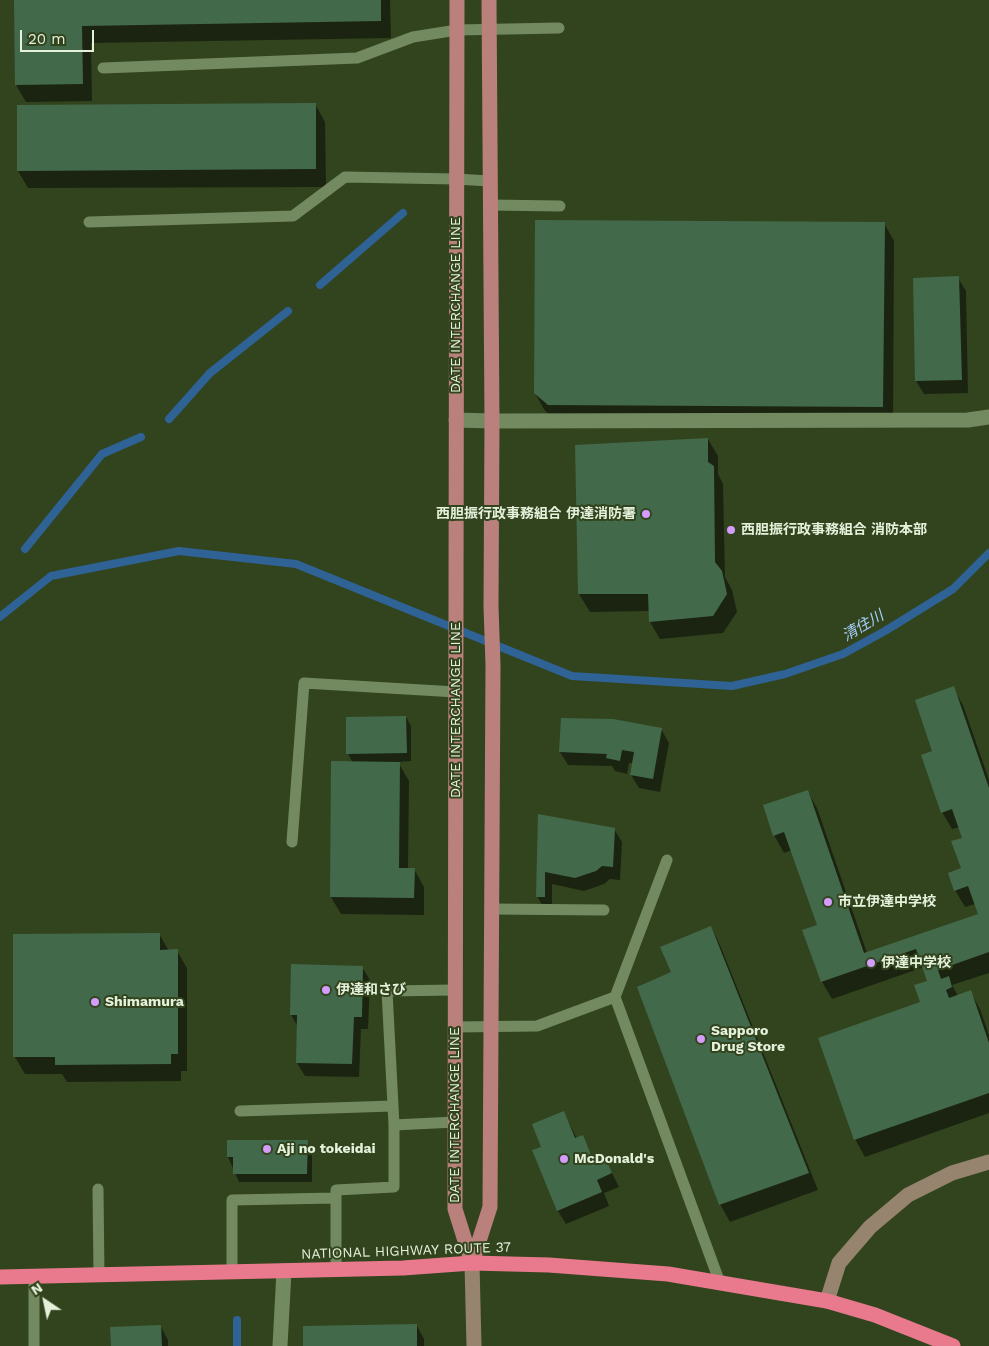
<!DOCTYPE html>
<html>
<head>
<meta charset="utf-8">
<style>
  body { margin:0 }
  #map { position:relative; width:989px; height:1346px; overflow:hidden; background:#32441e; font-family:"Work Sans",sans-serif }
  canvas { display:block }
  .north { position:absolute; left:20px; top:1276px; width:50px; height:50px; -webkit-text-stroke:4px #32441e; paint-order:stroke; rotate:326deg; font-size:14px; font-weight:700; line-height:20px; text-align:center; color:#e5f1db }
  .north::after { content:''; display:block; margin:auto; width:18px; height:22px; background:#e5f1db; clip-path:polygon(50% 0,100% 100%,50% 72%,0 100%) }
  .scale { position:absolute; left:20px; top:30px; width:74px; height:22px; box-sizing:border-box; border:2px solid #e5f1db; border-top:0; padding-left:6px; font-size:15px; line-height:18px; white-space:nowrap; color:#e5f1db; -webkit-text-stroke:4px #32441e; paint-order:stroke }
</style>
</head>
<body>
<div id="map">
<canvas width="989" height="1346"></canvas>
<div class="north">N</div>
<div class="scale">20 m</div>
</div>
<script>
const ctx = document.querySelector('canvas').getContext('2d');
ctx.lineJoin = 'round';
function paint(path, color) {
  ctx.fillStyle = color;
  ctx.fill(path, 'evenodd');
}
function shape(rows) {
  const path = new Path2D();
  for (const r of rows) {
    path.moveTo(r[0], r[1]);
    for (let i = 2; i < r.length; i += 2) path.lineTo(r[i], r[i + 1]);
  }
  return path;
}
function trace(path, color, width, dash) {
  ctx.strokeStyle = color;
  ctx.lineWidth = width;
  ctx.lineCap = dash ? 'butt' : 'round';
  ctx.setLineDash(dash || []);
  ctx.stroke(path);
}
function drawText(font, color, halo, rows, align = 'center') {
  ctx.font = font + ' "Work Sans","Noto Sans JP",sans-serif';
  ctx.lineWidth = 4;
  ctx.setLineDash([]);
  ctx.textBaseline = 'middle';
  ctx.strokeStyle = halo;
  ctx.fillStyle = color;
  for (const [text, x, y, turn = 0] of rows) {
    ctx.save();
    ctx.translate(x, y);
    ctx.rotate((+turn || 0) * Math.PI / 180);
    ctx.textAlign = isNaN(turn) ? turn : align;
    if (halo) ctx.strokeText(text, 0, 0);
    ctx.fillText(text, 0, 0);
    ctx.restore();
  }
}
paint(shape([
  [15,0,390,0,391,38,91,43,92,101,26,102,16,85],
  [315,104,325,122,326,187,28,188,18,171],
  [884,223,894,241,893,424,559,422,545,411,535,393],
  [958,278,966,291,968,393,924,394,916,381],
  [708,439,718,456,718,474,723,484,725,577,732,590,737,612,723,633,660,639,650,622,650,611,590,612,579,594,576,446],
  [953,688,963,705,989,780,989,973,952,985,958,996,970,991,980,1009,989,1035,989,1113,865,1157,855,1139,922,1003,929,982,924,967,832,999,822,982,804,931,818,926,792,850,784,853,774,835,807,791,817,808,867,953,979,914,975,904,965,907,955,890,962,869,964,839,960,827,952,829,942,812,934,751],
  [406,717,411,726,411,761,398,762,409,781,408,869,414,869,424,887,424,915,341,914,331,897,353,763,348,754],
  [661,729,669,743,660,792,639,788,631,775,633,763,629,763,627,774,615,771,612,766,568,765,560,752],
  [539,815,614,829,622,842,620,880,610,879,604,884,584,891,552,884,552,910,545,910,537,896],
  [711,927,720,945,818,1190,730,1222,720,1204,672,972],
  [159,934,169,951,177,951,187,968,187,1071,181,1071,181,1081,67,1082,62,1074,25,1074,15,1057,14,935],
  [362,967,370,980,368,1029,361,1029,359,1077,305,1076,297,1063,298,1027,291,1015],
  [564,1113,577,1139,582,1136,595,1162,605,1159,619,1187,604,1193,609,1206,566,1224,558,1211,542,1147],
  [228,1141,307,1141,312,1150,312,1182,239,1182,228,1157],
  [417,1326,424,1339,424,1346,305,1346],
  [161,1327,168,1340,168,1346,112,1346]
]), '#0007');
trace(shape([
  [320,285,403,213],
  [169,419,210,373,288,311],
  [25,549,102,454,141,437],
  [0,617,51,576,179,551,296,564,572,676,732,686,785,674,843,654,885,631,953,589,989,553],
  [237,1346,237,1320]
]), '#2f6295', 8);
paint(shape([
  [14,0,381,0,381,21,82,26,83,84,15,85],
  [316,103,316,169,17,171,17,105],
  [535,220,885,222,883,407,548,405,534,393],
  [959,276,962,380,915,381,913,278],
  [708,438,708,462,714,466,715,562,722,571,727,594,713,616,649,622,648,594,578,594,575,445],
  [954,686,989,788,989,952,938,970,941,979,949,976,952,987,946,990,949,998,971,990,989,1043,989,1093,854,1140,818,1038,920,1002,914,985,927,981,916,949,821,982,802,930,817,925,784,832,773,836,763,805,808,790,864,953,978,914,968,886,954,891,948,873,961,868,951,841,962,838,952,809,941,813,921,755,932,751,915,700],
  [406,716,407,753,346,754,346,717],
  [561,718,613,719,662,728,653,779,630,775,634,752,622,750,620,761,606,758,607,754,559,752],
  [331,761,400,762,399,868,415,868,414,898,330,897],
  [538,814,615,828,613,867,602,866,596,871,575,878,545,872,545,897,536,897],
  [711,926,809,1173,719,1205,637,987,671,972,660,947],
  [160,933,160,950,178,949,178,1054,171,1054,171,1064,55,1065,55,1057,13,1057,13,934],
  [291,964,363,966,362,1017,354,1017,352,1064,296,1063,297,1015,290,1015],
  [564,1111,575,1138,583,1135,594,1162,605,1157,612,1173,597,1180,602,1192,557,1211,532,1150,541,1147,532,1124],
  [227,1140,308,1140,307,1174,233,1174,233,1157,227,1157],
  [417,1324,417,1346,303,1346,303,1326],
  [161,1325,162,1346,111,1346,110,1327]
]), '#43694b');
trace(shape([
  [103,68,357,58,413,37,457,30,559,28],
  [489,205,560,206],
  [89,222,293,216,345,177,456,179,489,181],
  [292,842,304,683,456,692],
  [491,909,604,910],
  [615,997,720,1283],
  [455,1027,537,1026,615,997,667,860],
  [240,1111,392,1106],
  [394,1125,387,991,455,990],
  [98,1189,99,1275],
  [336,1270,336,1190,394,1187,394,1125,455,1122],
  [232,1272,232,1200,336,1198],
  [34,1277,34,1346]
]), '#738960', 11);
trace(shape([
  [456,420,492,421,968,420,989,417],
  [280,1346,284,1271]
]), '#738960', 15);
trace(shape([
  [472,1263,474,1346],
  [827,1301,839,1263,870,1227,908,1195,952,1173,989,1162]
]), '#96846e', 15);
trace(shape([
  [457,0,455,1209,472,1263],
  [472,1263,490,1207,493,665,491,606,492,421,489,0]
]), '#ba807b', 15);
trace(shape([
  [0,1277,403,1268,472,1263,549,1265,668,1274,827,1301,875,1315,953,1346]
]), '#e97a8d', 15);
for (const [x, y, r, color] of [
  [646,514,5,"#d49cfb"],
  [731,530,5,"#d49cfb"],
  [828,902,5,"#d49cfb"],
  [871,963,5,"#d49cfb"],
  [326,990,5,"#d49cfb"],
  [95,1002,5,"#d49cfb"],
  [701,1039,5,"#d49cfb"],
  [267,1149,5,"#d49cfb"],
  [564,1159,5,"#d49cfb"]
]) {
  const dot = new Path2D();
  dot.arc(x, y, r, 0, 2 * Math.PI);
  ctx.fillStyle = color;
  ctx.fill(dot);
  trace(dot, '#32441e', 2);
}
drawText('14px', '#e5f1db', '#32441e', [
  ["DATE INTERCHANGE LINE",456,305,-90],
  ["DATE INTERCHANGE LINE",456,710,-90],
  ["DATE INTERCHANGE LINE",455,1115,-90],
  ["NATIONAL HIGHWAY ROUTE 37",406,1251,-2]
]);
drawText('bold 14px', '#e5f1db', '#32441e', [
  ["西胆振行政事務組合 伊達消防署",636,514,"right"],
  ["西胆振行政事務組合 消防本部",741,530],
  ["市立伊達中学校",838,902],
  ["伊達中学校",881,963],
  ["伊達和さび",336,990],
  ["Shimamura",105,1002],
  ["Sapporo",711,1031],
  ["Drug Store",711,1047],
  ["Aji no tokeidai",277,1149],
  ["McDonald's",574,1159]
], 'left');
drawText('italic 15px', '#a7d1fe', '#32441e', [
  ["清住川",863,626,-31]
]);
</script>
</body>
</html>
